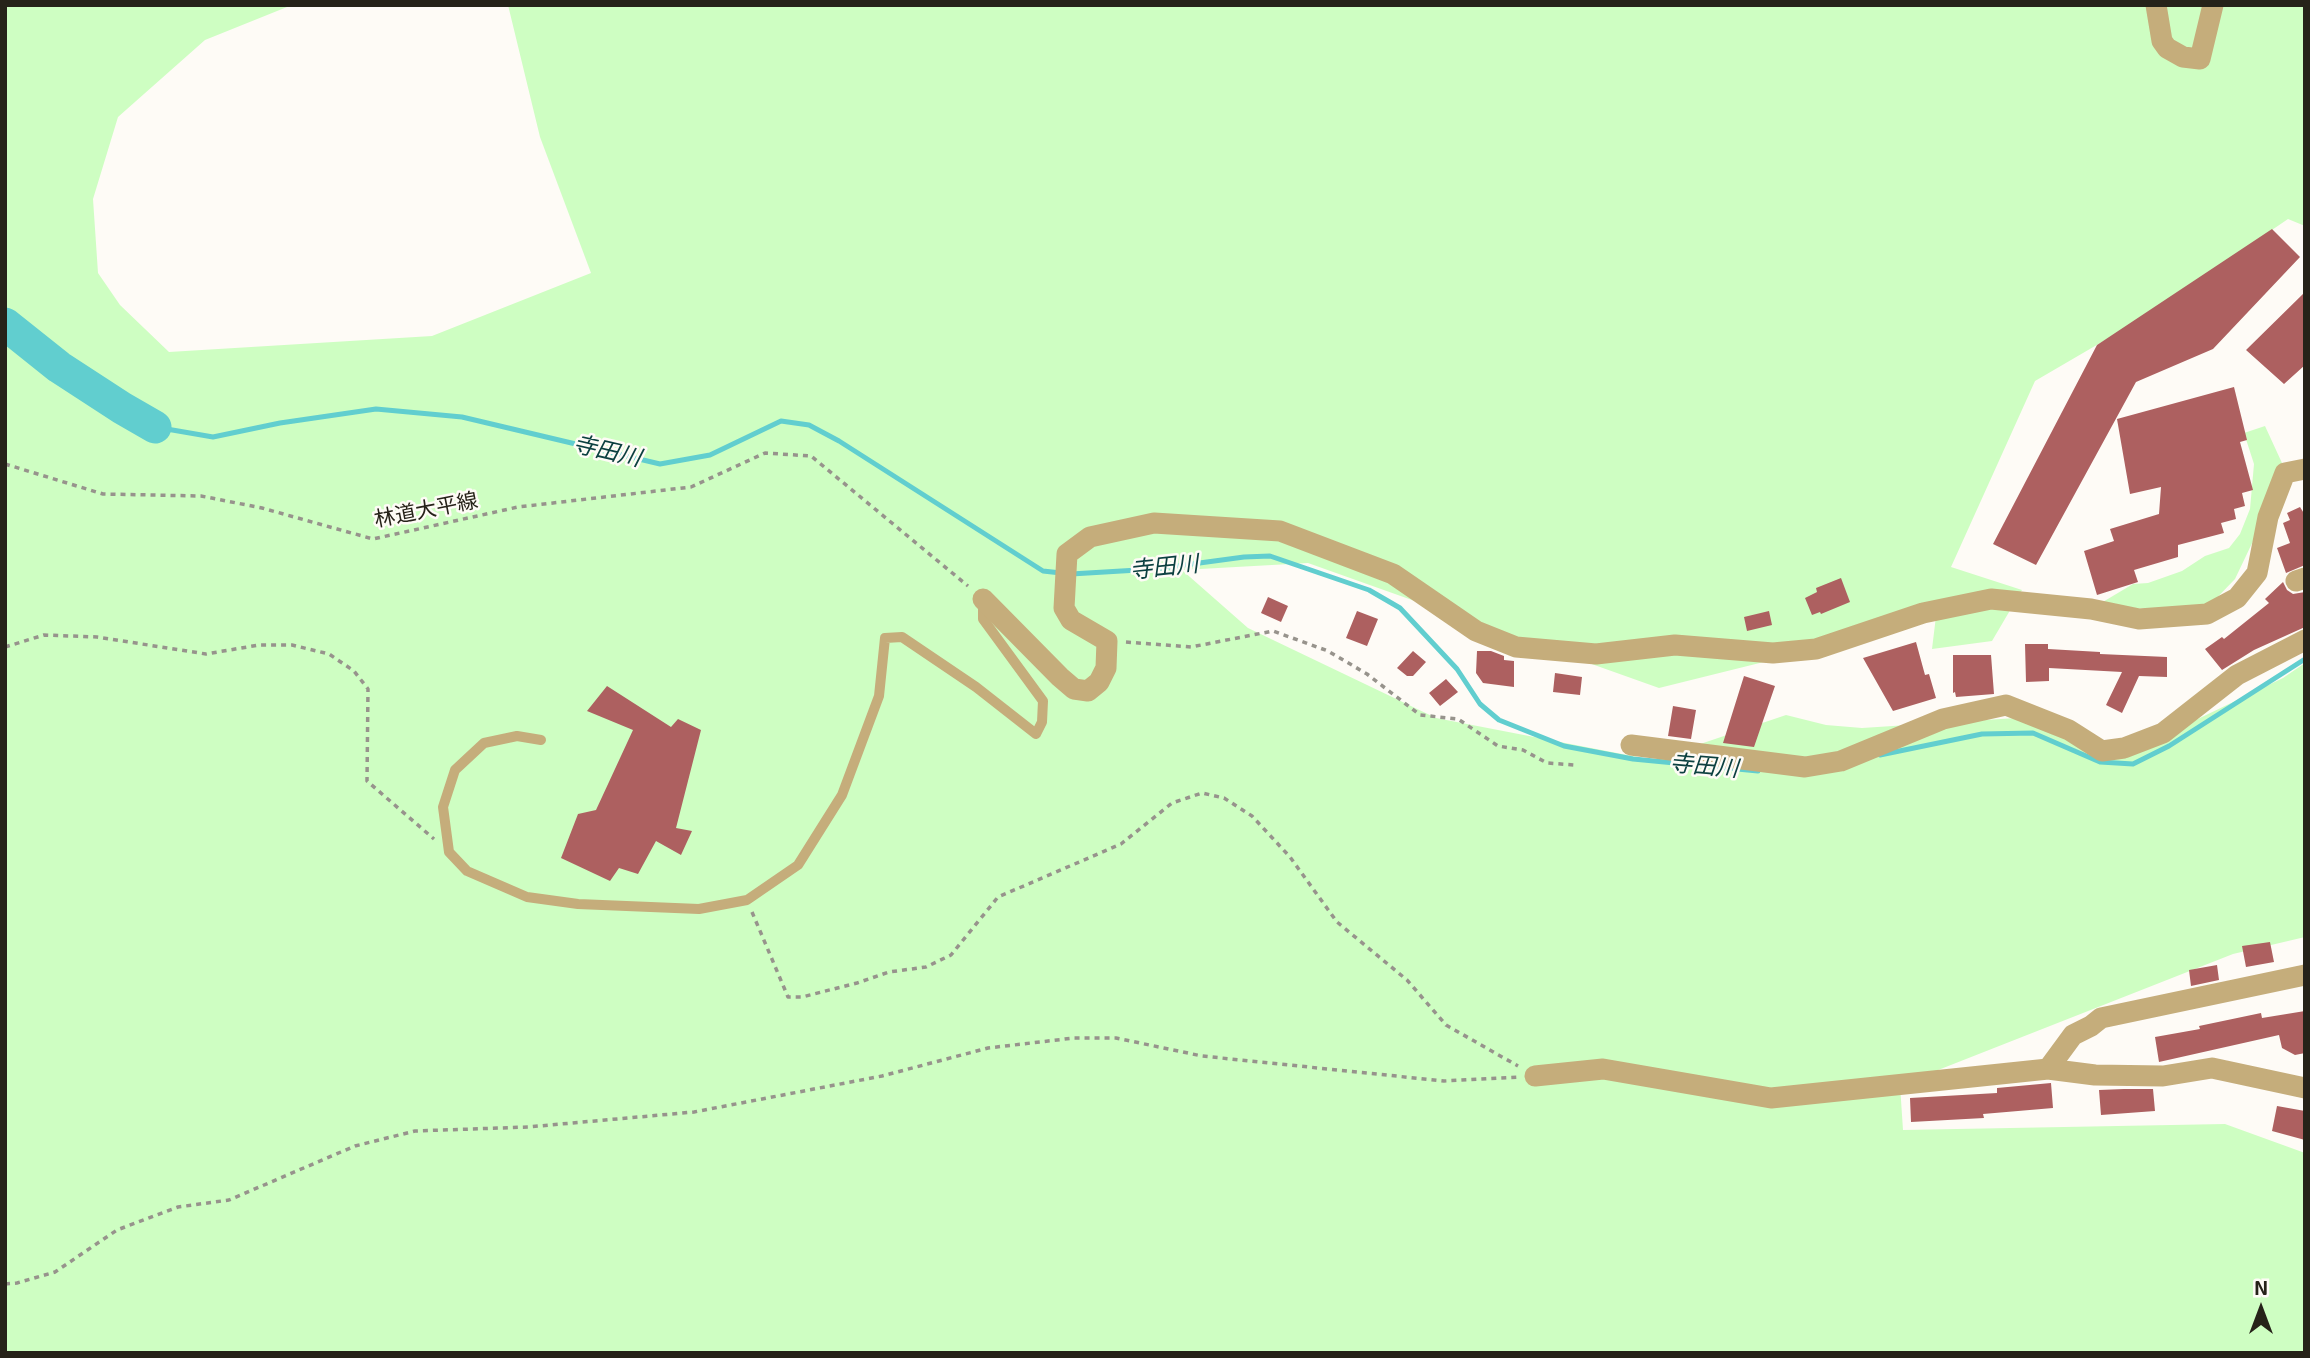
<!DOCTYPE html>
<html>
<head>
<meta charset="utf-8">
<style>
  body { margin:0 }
  #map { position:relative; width:2310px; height:1358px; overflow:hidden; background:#fefbf6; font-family:"Exo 2",sans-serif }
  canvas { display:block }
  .frame { position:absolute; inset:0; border:7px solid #262219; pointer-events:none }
  .north { position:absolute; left:2226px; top:1274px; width:70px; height:70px; -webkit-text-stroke:5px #fefbf6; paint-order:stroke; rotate:0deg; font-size:19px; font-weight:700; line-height:28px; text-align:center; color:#262219 }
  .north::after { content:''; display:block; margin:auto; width:24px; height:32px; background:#262219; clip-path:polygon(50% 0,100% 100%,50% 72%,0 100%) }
</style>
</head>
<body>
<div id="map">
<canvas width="2310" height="1358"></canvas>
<div class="frame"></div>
<div class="north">N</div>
</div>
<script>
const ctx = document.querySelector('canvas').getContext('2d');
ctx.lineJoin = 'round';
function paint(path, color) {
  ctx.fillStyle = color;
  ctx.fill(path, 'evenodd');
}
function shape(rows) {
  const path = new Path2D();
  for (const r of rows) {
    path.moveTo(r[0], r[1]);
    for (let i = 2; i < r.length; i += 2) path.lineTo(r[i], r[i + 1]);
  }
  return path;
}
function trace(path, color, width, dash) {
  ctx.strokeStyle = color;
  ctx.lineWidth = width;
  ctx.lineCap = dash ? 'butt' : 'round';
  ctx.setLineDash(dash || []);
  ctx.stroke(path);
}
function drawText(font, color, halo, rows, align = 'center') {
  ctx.font = font + ' "Exo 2","Noto Sans JP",sans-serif';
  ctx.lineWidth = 5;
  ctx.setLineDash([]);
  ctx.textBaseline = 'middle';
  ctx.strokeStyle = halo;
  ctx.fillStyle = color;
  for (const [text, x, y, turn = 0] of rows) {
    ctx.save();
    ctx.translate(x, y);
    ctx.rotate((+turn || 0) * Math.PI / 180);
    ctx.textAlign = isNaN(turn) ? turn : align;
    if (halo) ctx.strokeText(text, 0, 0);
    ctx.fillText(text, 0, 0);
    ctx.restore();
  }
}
paint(shape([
  [5,5,292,5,205,40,118,117,93,199,98,273,120,305,169,352,432,336,591,273,540,137,508,5,2305,5,2305,226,2288,219,2143,318,2035,381,1951,567,2022,590,1992,641,1932,649,1937,608,1816,649,1659,688,1308,563,1182,570,1248,628,1436,718,1653,760,1786,715,1826,725,1862,728,2016,718,2123,755,2283,678,2305,663,2305,937,2233,954,1900,1085,1903,1130,2225,1124,2305,1153,2305,1353,5,1353],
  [2265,426,2282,463,2255,537,2235,579,2207,608,2091,609,2133,584,2148,583,2182,571,2205,556,2229,548,2240,534,2250,509,2254,464,2244,433]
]), '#cefec2');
trace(shape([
  [155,427,213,437,280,423,376,409,462,417,660,464,710,455,781,421,809,425,839,441,1043,571,1061,573],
  [1071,574,1155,569,1244,557,1270,556,1369,590,1400,608,1457,669,1480,704,1499,720,1564,746,1633,759,1758,771],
  [1880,755,1982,734,2033,733,2100,762,2133,764,2169,746,2305,659]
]), '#61cecf', 5);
trace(shape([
  [5,324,59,367,122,408,155,427]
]), '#61cecf', 33);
paint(shape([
  [2272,229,2300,257,2213,349,2136,382,2036,565,1993,544,2097,345],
  [2305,292,2305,365,2284,384,2246,350],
  [2234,387,2247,440,2240,442,2253,490,2242,493,2245,506,2234,509,2236,519,2221,523,2224,533,2178,545,2178,557,2134,570,2138,582,2097,595,2084,551,2114,541,2110,529,2159,514,2161,487,2130,494,2117,419],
  [2300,507,2305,515,2305,565,2286,573,2277,548,2290,543,2283,523,2290,520,2287,513],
  [1841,578,1850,602,1821,614,1820,612,1812,615,1805,598,1817,592,1816,588],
  [2283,582,2287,590,2293,594,2305,592,2305,627,2254,650,2222,670,2205,649,2222,637,2224,639,2269,603,2265,599],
  [1268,597,1288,606,1281,622,1261,613],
  [1357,611,1378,619,1367,646,1346,638],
  [1769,611,1772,625,1747,631,1744,617],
  [1916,642,1925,675,1929,674,1936,698,1893,711,1863,658],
  [2025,644,2048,644,2048,649,2100,652,2100,654,2167,657,2167,677,2139,676,2122,713,2106,705,2122,672,2049,668,2049,681,2026,682],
  [1413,651,1426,662,1413,676,1407,676,1397,668],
  [1477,651,1491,651,1504,656,1504,660,1514,661,1514,687,1483,683,1476,673],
  [1953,655,1991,655,1994,694,1956,697,1955,692,1953,693],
  [1555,673,1582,677,1580,695,1553,692],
  [1744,676,1775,686,1754,747,1723,743],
  [1446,679,1458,692,1440,706,1429,693],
  [607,686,671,727,678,719,701,730,676,828,692,831,681,855,656,841,638,874,619,868,610,881,561,858,578,814,596,810,633,730,587,711],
  [1673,706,1696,710,1691,739,1668,736],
  [2270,942,2274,962,2246,967,2242,946],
  [2217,965,2219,980,2191,986,2189,970],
  [2305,1011,2305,1053,2295,1055,2282,1048,2279,1035,2159,1062,2155,1037,2200,1029,2199,1026,2261,1013,2262,1018],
  [2051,1083,2053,1108,1983,1114,1984,1118,1911,1122,1910,1098,1997,1093,1997,1088],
  [2124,1089,2153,1089,2155,1111,2101,1115,2099,1090],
  [2277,1106,2305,1111,2305,1140,2272,1131]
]), '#ad6060');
trace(shape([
  [5,464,103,494,201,496,262,508,373,539,518,507,691,487,765,453,811,456,968,586],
  [1126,642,1191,647,1273,631,1328,651,1367,674,1420,715,1458,719,1498,746,1523,750,1547,763,1574,765],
  [5,647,44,635,97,637,206,654,259,645,292,645,329,654,354,671,368,689,367,781,434,839],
  [752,912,788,997,802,997,857,983,889,972,926,967,951,955,998,897,1121,844,1172,803,1202,793,1224,798,1252,816,1290,857,1337,922,1407,980,1446,1025,1518,1066],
  [5,1284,17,1283,55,1272,117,1230,178,1207,229,1200,355,1146,415,1131,528,1127,694,1112,882,1076,988,1048,1074,1038,1116,1038,1202,1056,1444,1081,1519,1077]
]), '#97938c', 3.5, [5, 5]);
trace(shape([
  [541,740,517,736,484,743,455,770,443,807,449,852,467,871,527,897,578,904,699,909,747,900,798,865,842,795,879,696,885,638,902,637,976,687,1036,734,1042,722,1043,701,983,619,983,600]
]), '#c5ad7b', 10);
trace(shape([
  [2156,5,2162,41,2167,48,2183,57,2200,59,2213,5],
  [2296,581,2305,578],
  [983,599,1060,677,1074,689,1088,691,1099,682,1106,668,1107,641,1071,620,1064,608,1067,554,1090,537,1154,523,1280,531,1393,574,1476,631,1516,647,1596,654,1675,645,1773,653,1816,649,1923,613,1991,599,2091,609,2139,619,2207,614,2237,598,2257,573,2268,517,2285,473,2305,469],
  [1631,745,1805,767,1841,761,1943,719,2006,705,2069,730,2102,751,2124,748,2163,733,2237,675,2305,640],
  [2048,1069,2073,1035,2091,1026,2101,1018,2305,975],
  [1535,1076,1603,1069,1771,1098,2048,1069,2095,1075,2163,1076,2212,1068,2305,1088]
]), '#c5ad7b', 21);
drawText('21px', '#262219', '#fefbf6', [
  ["林道大平線",426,510,-11]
]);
drawText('italic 23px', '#0c4040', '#fefbf6', [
  ["寺田川",607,451,13],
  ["寺田川",1164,567,-6],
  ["寺田川",1704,766,5]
]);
</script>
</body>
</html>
